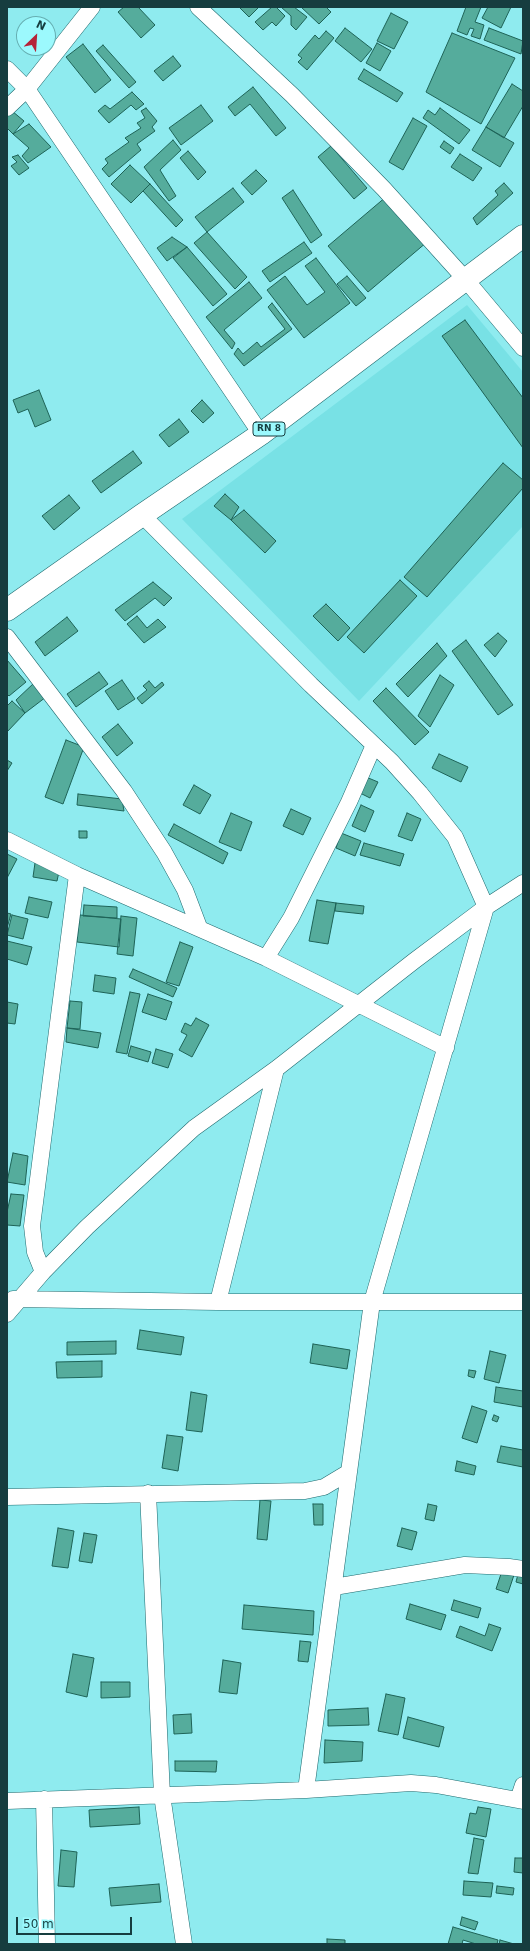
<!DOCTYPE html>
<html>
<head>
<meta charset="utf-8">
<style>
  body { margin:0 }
  #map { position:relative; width:530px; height:1951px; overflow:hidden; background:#8febef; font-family:"DejaVu Sans",sans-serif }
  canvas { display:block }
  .frame { position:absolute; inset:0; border:8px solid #163d3f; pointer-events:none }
  .north { position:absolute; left:16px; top:16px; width:40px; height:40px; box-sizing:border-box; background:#9cf9fd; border:1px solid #66aeb1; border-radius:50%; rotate:25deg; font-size:11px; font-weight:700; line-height:16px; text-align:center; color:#163d3f }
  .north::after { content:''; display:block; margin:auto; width:14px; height:18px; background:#b52339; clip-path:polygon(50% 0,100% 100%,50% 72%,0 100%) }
  .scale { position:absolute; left:16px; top:1917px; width:116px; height:18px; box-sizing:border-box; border:2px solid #163d3f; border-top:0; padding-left:5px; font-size:12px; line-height:14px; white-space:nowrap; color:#163d3f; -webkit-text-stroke:3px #9cf9fd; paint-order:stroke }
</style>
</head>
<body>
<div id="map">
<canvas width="530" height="1951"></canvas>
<div class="frame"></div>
<div class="north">N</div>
<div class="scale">50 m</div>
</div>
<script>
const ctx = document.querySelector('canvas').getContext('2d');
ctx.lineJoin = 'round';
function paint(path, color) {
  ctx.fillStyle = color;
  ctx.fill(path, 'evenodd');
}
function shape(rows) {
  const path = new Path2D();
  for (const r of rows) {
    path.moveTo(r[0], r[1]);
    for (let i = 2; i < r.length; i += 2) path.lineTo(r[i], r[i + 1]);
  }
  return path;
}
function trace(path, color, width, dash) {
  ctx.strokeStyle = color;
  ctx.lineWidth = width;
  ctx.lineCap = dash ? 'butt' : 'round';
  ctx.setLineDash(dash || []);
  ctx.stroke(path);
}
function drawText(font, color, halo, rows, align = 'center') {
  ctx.font = font + ' "DejaVu Sans",sans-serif';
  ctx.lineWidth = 4;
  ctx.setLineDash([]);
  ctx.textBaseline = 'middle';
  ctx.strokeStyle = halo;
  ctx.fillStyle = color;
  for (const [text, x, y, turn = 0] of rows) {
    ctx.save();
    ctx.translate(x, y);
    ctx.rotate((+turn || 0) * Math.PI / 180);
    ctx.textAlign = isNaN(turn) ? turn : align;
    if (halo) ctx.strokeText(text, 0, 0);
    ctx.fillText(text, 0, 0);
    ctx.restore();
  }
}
paint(shape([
  [467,305,523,372,523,526,359,701,182,519]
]), '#78e1e5');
const building = shape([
  [124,7,138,7,155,25,141,38,118,12,124,7],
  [239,7,259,7,249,17,239,7],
  [272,7,276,7,285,16,276,26,272,22,263,30,255,22,272,7],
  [281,7,294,7,307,17,296,30,291,25,291,16,281,7],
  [301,7,326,7,331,12,319,24,301,7],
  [466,7,481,7,475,22,484,25,480,39,471,36,474,29,470,28,467,35,457,31,466,7],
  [488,7,511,7,501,28,482,18,488,7],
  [391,13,408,22,394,49,377,41,391,13],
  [345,28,372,49,361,62,335,41,345,28],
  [489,28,523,41,521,54,484,40,489,28],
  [326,31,334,38,307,70,298,62,302,58,298,55,315,35,319,39,326,31],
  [452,33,515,58,481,124,426,92,452,33],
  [377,43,391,51,380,71,366,63,377,43],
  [83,44,111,80,95,93,66,57,83,44],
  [103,45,136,82,129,88,96,51,103,45],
  [173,56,181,66,163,81,154,71,173,56],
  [364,69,403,93,397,102,358,79,364,69],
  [512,84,523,91,523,106,504,138,486,127,512,84],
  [253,87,286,128,276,136,250,104,235,116,228,107,253,87],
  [132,92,144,104,136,110,131,105,109,123,98,111,105,105,110,109,132,92],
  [201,105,213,121,181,145,169,128,201,105],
  [146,108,157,121,152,127,155,131,137,144,141,150,109,177,102,169,108,163,105,159,129,142,125,138,141,128,137,123,145,118,141,111,146,108],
  [440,108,470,130,459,144,423,118,428,110,435,115,440,108],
  [12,111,24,121,13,134,7,128,7,116,12,111],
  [413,118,427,126,403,170,389,162,413,118],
  [29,124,51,147,28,163,22,156,29,148,13,134,29,124],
  [486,127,514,143,500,167,472,150,486,127],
  [173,140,181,150,160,170,176,196,169,201,144,167,173,140],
  [444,141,454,148,450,154,440,147,444,141],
  [331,146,367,188,354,199,318,157,331,146],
  [188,151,206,172,198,180,180,158,188,151],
  [460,154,482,168,473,181,451,167,460,154],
  [18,155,29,168,19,175,11,166,17,162,12,157,18,155],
  [130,165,150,184,131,203,111,184,130,165],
  [256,170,267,181,252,195,241,183,256,170],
  [504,183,513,193,477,225,473,218,498,195,495,191,504,183],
  [150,184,183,220,176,227,143,191,150,184],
  [233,188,244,202,207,232,195,217,233,188],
  [293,190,322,235,311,243,282,198,293,190],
  [387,196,427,242,368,292,328,246,387,196],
  [207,232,247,277,235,289,194,243,207,232],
  [172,237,187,247,167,261,157,248,172,237],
  [304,242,312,253,270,282,262,271,304,242],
  [187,247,227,294,213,306,173,258,187,247],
  [316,258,350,303,304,338,267,290,285,276,307,305,325,292,305,266,316,258],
  [347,276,366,298,356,306,337,284,347,276],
  [249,282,262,298,224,330,235,343,232,349,206,317,249,282],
  [272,303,292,329,244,366,234,354,238,348,243,354,257,342,261,347,285,329,268,307,272,303],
  [465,320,523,398,523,448,442,336,465,320],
  [39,390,51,420,35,427,28,409,18,413,13,400,39,390],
  [202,400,214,413,203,423,191,411,202,400],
  [179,419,189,432,169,447,159,435,179,419],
  [133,451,142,463,101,493,92,481,133,451],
  [503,463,523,480,523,488,427,597,404,577,503,463],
  [225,494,239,507,231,520,214,506,225,494],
  [69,495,80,508,54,530,42,516,69,495],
  [244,510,276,541,265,553,231,520,244,510],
  [400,580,417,596,364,653,347,637,400,580],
  [153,582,172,598,164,606,155,598,125,621,115,610,153,582],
  [326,604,350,628,338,641,313,616,326,604],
  [137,616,147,628,158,619,166,627,144,643,127,624,137,616],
  [67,617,78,631,45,656,35,642,67,617],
  [498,633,507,641,495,657,484,645,498,633],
  [466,640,513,705,498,715,452,651,466,640],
  [437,643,447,656,408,697,396,684,437,643],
  [7,660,26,682,9,696,7,694,7,660],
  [99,672,108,684,76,707,67,694,99,672],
  [440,675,454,685,430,727,418,716,440,675],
  [122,680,135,699,118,710,105,691,122,680],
  [149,681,155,688,162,682,164,685,142,704,137,698,147,690,143,686,149,681],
  [34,683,46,697,25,713,16,700,34,683],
  [386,688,429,732,415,745,373,701,386,688],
  [12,701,25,713,7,732,7,706,12,701],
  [118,724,133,743,117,756,102,737,118,724],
  [66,740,84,747,63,804,45,797,66,740],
  [439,754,468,767,461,782,432,768,439,754],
  [7,760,12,763,7,771,7,760],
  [366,777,378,782,370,798,358,792,366,777],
  [194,785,211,795,200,814,183,805,194,785],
  [78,794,122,799,124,811,77,805,78,794],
  [361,805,374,811,365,832,352,826,361,805],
  [291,809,311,818,303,835,283,826,291,809],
  [231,813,252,822,241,851,219,842,231,813],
  [407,813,421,819,412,841,398,836,407,813],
  [174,824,228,853,223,864,168,835,174,824],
  [79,831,87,831,87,838,79,838,79,831],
  [341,833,361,841,355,856,336,848,341,833],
  [364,843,404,854,400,866,360,855,364,843],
  [7,854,17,859,7,878,7,854],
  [35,863,60,867,57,881,33,877,35,863],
  [29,897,52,902,48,918,25,913,29,897],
  [317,900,336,903,328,944,309,941,317,900],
  [336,903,364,906,363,914,335,911,336,903],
  [84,905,117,907,117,918,83,916,84,905],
  [7,913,11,914,7,928,7,913],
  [12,915,28,919,23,939,7,935,12,915],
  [80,915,121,919,119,947,77,942,80,915],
  [121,916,137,918,133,956,117,954,121,916],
  [7,941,32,947,27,965,7,959,7,941],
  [180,942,193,947,179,986,166,982,180,942],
  [133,969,177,988,173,997,129,977,133,969],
  [95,975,116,978,114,994,93,991,95,975],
  [130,992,140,994,127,1054,116,1052,130,992],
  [148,994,172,1002,166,1020,142,1012,148,994],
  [70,1001,82,1002,80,1029,67,1028,70,1001],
  [7,1002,18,1004,15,1024,7,1023,7,1002],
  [196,1018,209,1025,192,1057,179,1050,187,1035,181,1032,185,1023,191,1026,196,1018],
  [67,1028,101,1033,98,1048,66,1042,67,1028],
  [131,1046,151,1052,148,1062,128,1056,131,1046],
  [156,1049,173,1054,168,1068,152,1063,156,1049],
  [13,1153,28,1156,25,1185,7,1182,13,1153],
  [11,1194,24,1195,20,1226,7,1225,7,1212,11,1194],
  [140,1330,184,1337,181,1355,137,1349,140,1330],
  [116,1341,116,1354,67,1355,67,1342,116,1341],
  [313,1344,350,1350,347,1369,310,1363,313,1344],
  [490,1351,506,1355,499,1383,484,1379,490,1351],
  [102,1361,102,1377,57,1378,56,1362,102,1361],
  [469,1370,476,1371,474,1378,468,1376,469,1370],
  [496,1387,523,1391,523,1407,494,1402,496,1387],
  [191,1392,207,1395,202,1432,186,1430,191,1392],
  [472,1406,487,1411,477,1443,462,1438,472,1406],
  [494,1415,499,1417,497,1422,492,1420,494,1415],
  [167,1435,183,1437,178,1471,162,1468,167,1435],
  [501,1446,523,1450,523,1467,497,1462,501,1446],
  [457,1461,476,1466,474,1475,455,1471,457,1461],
  [260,1500,271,1501,267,1540,257,1539,260,1500],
  [313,1504,323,1504,323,1525,314,1525,313,1504],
  [428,1504,437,1506,434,1521,425,1519,428,1504],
  [58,1528,74,1531,68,1568,52,1566,58,1528],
  [402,1528,417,1532,412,1550,397,1546,402,1528],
  [84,1533,97,1535,92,1563,79,1561,84,1533],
  [502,1571,514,1575,508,1593,496,1589,502,1571],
  [518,1574,523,1575,523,1584,516,1582,518,1574],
  [454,1600,481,1608,478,1618,451,1610,454,1600],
  [410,1604,446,1615,441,1630,406,1619,410,1604],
  [244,1605,314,1611,313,1635,242,1629,244,1605],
  [489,1624,501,1628,492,1651,456,1637,460,1626,485,1636,489,1624],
  [300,1641,311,1642,308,1662,298,1661,300,1641],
  [73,1654,94,1658,87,1697,66,1692,73,1654],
  [223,1660,241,1663,237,1694,219,1692,223,1660],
  [101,1682,130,1682,130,1697,101,1698,101,1682],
  [386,1694,405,1698,398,1735,378,1731,386,1694],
  [368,1708,369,1725,328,1726,328,1710,368,1708],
  [191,1714,192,1733,174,1734,173,1715,191,1714],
  [408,1717,444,1727,439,1747,403,1738,408,1717],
  [325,1740,363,1742,362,1761,324,1763,325,1740],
  [175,1761,217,1761,216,1772,175,1771,175,1761],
  [139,1807,140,1824,90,1827,89,1810,139,1807],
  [478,1807,491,1809,486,1837,466,1833,470,1813,476,1814,478,1807],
  [474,1838,484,1840,478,1874,468,1873,474,1838],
  [61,1850,77,1852,74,1887,58,1886,61,1850],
  [515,1858,523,1858,523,1873,514,1872,515,1858],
  [464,1881,493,1883,491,1897,463,1895,464,1881],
  [159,1884,161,1902,111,1906,109,1888,159,1884],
  [497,1886,514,1888,513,1895,496,1893,497,1886],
  [462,1917,478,1922,475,1930,460,1925,462,1917],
  [453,1927,498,1940,497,1944,476,1944,463,1940,462,1944,448,1944,453,1927],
  [327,1939,345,1940,345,1944,327,1944,327,1939],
  [500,1940,514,1944,499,1944,500,1940]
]);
paint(building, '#55ac9c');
trace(building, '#1e6357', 1);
const minor = shape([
  [198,7,292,95,384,189,466,280,523,348],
  [7,69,27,89,261,434],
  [7,108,27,89,92,7],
  [142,515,311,685,392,762,420,793,455,837,486,907,372,1302,306,1790],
  [7,637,124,791,164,852,185,890,199,927],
  [7,840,77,875,266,958,446,1048],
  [266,958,291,918,349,802,374,745],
  [43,1272,35,1252,32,1226,77,875],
  [13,1299,218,1302,523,1302],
  [218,1302,276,1069],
  [7,1314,43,1272,87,1227,194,1128,276,1069,414,961,486,907,523,883],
  [148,1493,162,1795,184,1944],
  [7,1497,305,1491,324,1487,349,1472],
  [334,1587,465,1565,509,1567,523,1569],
  [44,1799,47,1944],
  [518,1800,523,1785],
  [7,1801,306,1790,411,1783,436,1785,523,1801]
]);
const primary = shape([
  [7,610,142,515,261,434,523,236]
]);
trace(minor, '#206a6e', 17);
trace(primary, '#206a6e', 23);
trace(minor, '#fff', 16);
trace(primary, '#fff', 22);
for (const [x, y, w] of [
  [269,429,32]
]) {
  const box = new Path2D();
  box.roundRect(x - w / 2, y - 7, w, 14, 3);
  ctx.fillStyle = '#9cf9fd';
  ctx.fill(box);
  trace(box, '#163d3f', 1);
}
drawText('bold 9px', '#163d3f', null, [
  ["RN 8",269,429]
]);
</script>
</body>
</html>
